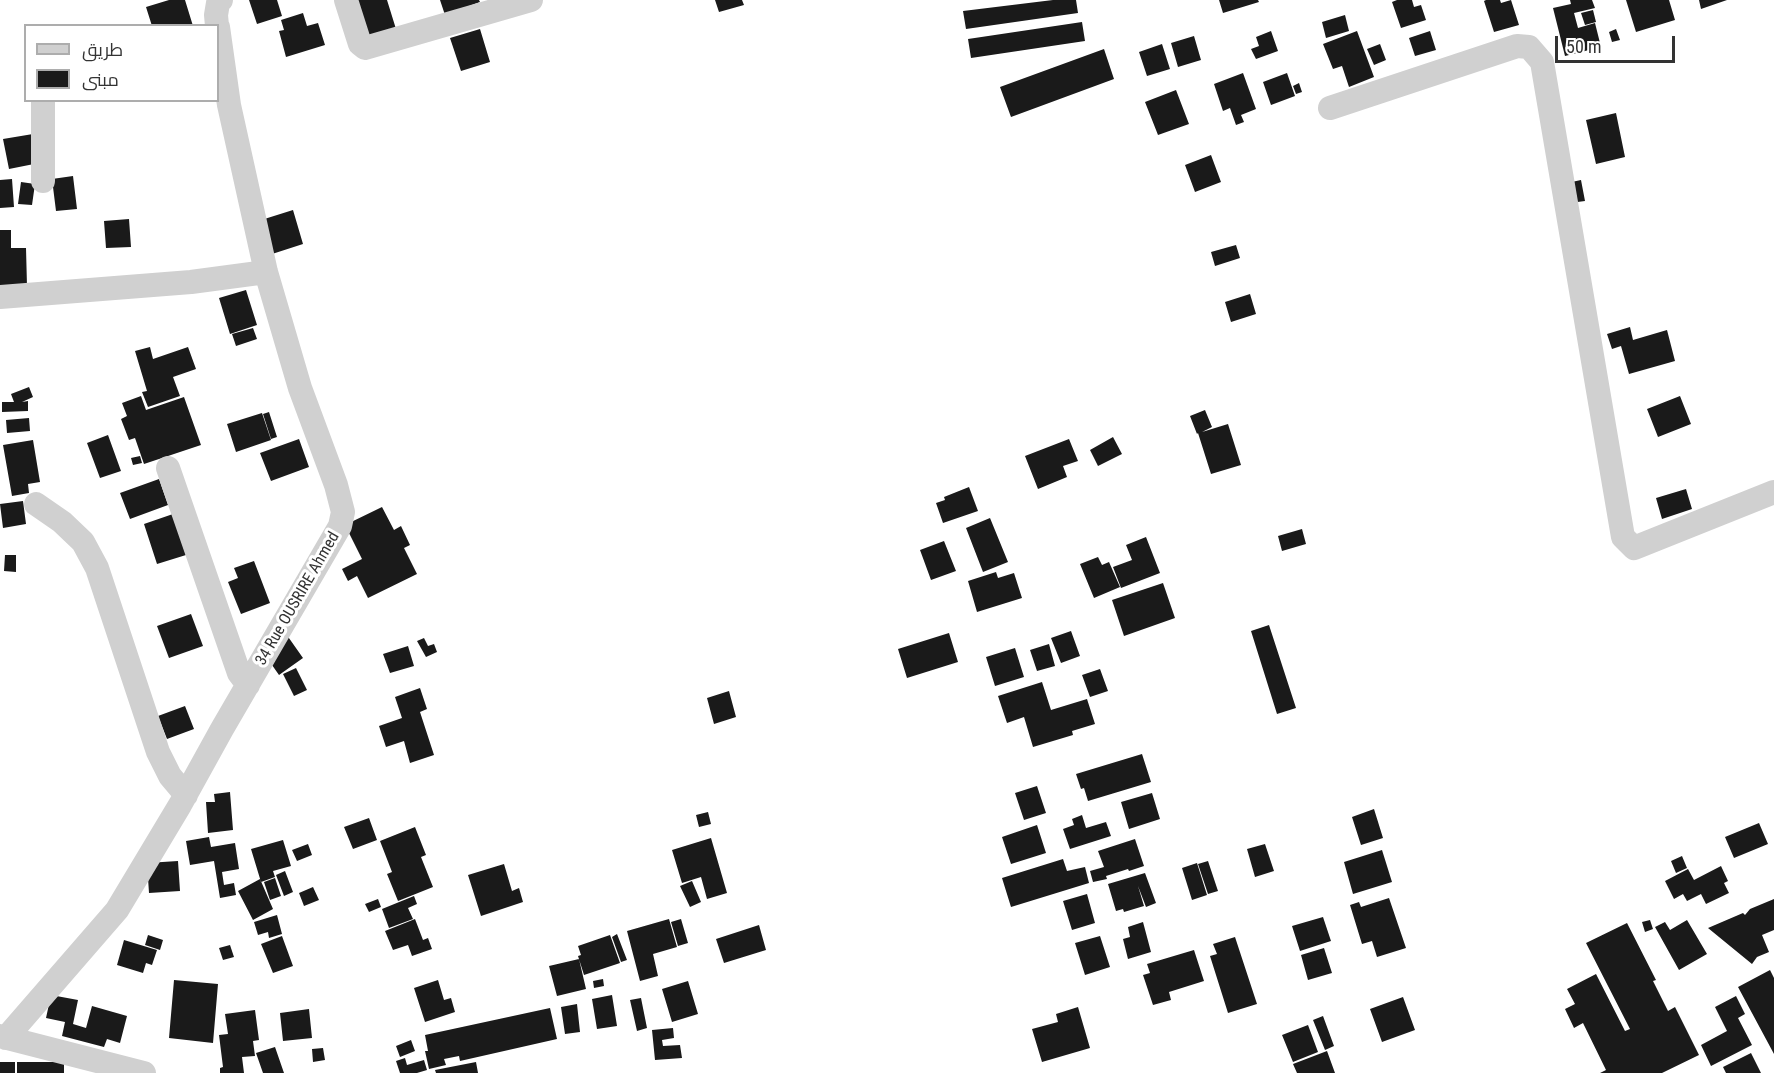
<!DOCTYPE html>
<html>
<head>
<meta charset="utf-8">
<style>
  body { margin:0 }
  #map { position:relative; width:1774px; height:1073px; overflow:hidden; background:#fff; font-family:"Roboto Condensed",Cairo,sans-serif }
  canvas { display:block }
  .legend { position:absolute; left:24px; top:24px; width:195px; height:78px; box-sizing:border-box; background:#fff; border:2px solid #adadad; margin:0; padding:8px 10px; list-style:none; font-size:18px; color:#333 }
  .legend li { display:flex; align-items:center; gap:12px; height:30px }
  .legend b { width:30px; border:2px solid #adadad }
  .scale { position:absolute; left:1555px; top:36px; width:120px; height:27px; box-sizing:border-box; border:3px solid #333; border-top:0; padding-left:8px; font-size:18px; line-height:21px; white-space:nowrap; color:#333; -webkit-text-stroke:4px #fff; paint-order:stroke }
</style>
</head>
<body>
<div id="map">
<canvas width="1774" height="1073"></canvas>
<ul class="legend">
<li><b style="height:8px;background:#d0d0d0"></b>طريق</li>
<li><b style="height:16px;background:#1a1a1a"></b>مبنى</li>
</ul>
<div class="scale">50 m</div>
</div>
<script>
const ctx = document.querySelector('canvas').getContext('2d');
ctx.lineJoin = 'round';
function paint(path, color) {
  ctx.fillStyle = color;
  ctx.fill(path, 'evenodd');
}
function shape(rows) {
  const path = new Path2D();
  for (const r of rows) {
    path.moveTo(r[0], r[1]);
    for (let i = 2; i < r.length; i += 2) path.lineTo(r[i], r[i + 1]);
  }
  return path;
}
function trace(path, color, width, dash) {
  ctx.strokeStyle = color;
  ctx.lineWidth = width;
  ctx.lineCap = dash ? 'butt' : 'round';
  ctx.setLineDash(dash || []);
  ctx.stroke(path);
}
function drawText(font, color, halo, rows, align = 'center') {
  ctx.font = font + ' "Roboto Condensed",sans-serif';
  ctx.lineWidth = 6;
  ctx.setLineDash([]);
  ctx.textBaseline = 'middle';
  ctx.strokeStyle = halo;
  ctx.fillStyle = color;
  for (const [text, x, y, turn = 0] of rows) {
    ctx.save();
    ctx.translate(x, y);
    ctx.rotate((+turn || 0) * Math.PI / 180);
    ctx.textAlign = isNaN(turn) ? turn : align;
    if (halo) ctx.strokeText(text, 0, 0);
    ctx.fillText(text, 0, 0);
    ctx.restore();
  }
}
paint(shape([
  [169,0,185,0,193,26,152,26,146,7],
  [249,0,277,0,282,16,257,24],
  [356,0,387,0,396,29,367,38],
  [440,0,479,0,480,2,445,15],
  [715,0,742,0,744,5,719,12],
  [1053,0,1076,0,1078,13,966,29,963,11],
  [1219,0,1258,0,1259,2,1223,13],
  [1397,0,1412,0,1414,7,1421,5,1426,20,1401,28,1392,2],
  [1486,0,1500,0,1501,3,1511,0,1519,25,1494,32,1484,1],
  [1570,0,1592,0,1595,8,1574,13,1578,28,1595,23,1601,47,1565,56,1553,8,1571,4],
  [1626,0,1669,0,1675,20,1636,32],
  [1699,0,1727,0,1701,9],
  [1593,10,1596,22,1585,25,1581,13],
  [303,13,307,26,318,23,325,45,286,57,279,31,284,30,281,20],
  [1345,15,1349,31,1326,38,1322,22],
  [1082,22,1085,41,971,58,968,39],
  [480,29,490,62,461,71,450,38],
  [1616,29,1620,40,1612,42,1609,32],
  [1271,31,1278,51,1256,59,1251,49,1259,46,1256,37],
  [1357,31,1374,77,1349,87,1342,66,1333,69,1323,44],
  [1430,31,1436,50,1415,56,1409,38],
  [1194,36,1201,60,1178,67,1171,43],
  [1162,44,1170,69,1147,76,1139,52],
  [1380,44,1386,60,1374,65,1367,49],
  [1104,49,1114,79,1011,117,1000,87],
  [1243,73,1256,109,1241,115,1244,122,1236,125,1230,108,1223,111,1214,84],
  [1287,73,1295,96,1271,105,1263,82],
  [1299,83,1302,92,1296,94,1293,86],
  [1176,90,1189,124,1158,135,1145,102],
  [1616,113,1625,157,1596,164,1586,120],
  [33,134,39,163,9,169,3,139],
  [1211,155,1221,182,1195,192,1185,165],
  [73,176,77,209,56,211,52,179],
  [12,179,14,207,0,208,0,180],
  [1581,180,1585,201,1570,203,1567,183],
  [21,182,35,184,32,205,18,204],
  [293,210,303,244,269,255,258,221],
  [129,219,131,247,106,248,104,221],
  [0,230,11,230,11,248,26,248,27,286,0,287],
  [1236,245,1240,258,1215,266,1211,252],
  [246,290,257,325,230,334,219,298],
  [1250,294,1256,314,1231,322,1225,302],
  [1630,327,1633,340,1667,330,1675,361,1629,374,1621,346,1612,349,1607,334],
  [253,328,257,339,236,346,232,334],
  [150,347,153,359,188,347,196,369,173,377,180,396,148,407,142,392,147,391,135,351],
  [29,387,33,397,22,402,28,401,28,411,2,412,2,402,14,402,11,394],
  [141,396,146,410,184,397,201,445,144,464,135,438,129,440,121,419,127,416,122,403],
  [1680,396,1691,424,1658,437,1647,409],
  [1205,410,1212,427,1202,432,1228,424,1241,465,1211,474,1198,433,1197,434,1190,416],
  [269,412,277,437,271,439,263,414],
  [262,413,271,440,236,452,227,424],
  [29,418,30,431,7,433,6,420],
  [108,435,121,471,100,478,87,443],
  [1113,437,1122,454,1098,466,1090,450],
  [299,439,309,467,271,481,260,453],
  [1069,439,1078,461,1063,466,1067,477,1038,489,1025,456],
  [33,440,40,482,28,484,29,493,12,496,3,445],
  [140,456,142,463,133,465,131,458],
  [159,479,168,505,130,519,120,493],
  [969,487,978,511,943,523,936,503,945,500,944,497],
  [1686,489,1692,509,1662,519,1656,498],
  [23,501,26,524,3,528,0,504],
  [382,507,394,530,401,526,410,545,404,548,417,574,368,598,357,576,348,581,342,569,362,559,345,525],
  [173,514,186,555,157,564,144,524],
  [990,518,1008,562,983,572,966,528],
  [1302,529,1306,544,1282,551,1278,536],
  [1146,537,1160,573,1121,588,1113,567,1132,560,1126,545],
  [944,541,956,571,931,580,920,550],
  [5,555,16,555,16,572,4,571],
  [1098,557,1102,565,1109,562,1120,587,1094,598,1080,564],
  [254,561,270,603,241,614,228,582,238,578,234,568],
  [996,572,998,578,1014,573,1022,598,977,612,968,581],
  [1163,583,1175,618,1124,636,1112,600],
  [191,614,203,646,169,658,157,626],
  [1269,625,1296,708,1277,714,1251,631],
  [284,631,303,658,279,675,265,655],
  [1071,631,1080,656,1061,663,1051,638],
  [949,633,958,662,907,678,898,649],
  [424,638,428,646,434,644,437,652,426,657,417,641],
  [1049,644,1055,666,1037,671,1030,650],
  [408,646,414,666,390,673,383,654],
  [1015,648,1024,677,995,686,986,657],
  [296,668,307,690,294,696,283,674],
  [1100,669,1108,691,1090,697,1082,675],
  [1042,682,1051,710,1087,699,1095,724,1072,731,1073,735,1033,747,1024,717,1007,723,998,696],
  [420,688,427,709,420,712,434,755,410,763,404,741,386,747,379,726,402,718,395,697],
  [729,691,736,717,714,724,707,698],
  [185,706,194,729,167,739,158,716],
  [1142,754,1151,782,1088,801,1084,788,1081,789,1076,774],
  [1037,786,1046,813,1024,820,1015,793],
  [230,792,233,830,208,833,206,802,215,802,214,794],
  [1152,793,1160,819,1129,829,1121,802],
  [1374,809,1383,838,1361,845,1352,817],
  [708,812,711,824,699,827,696,815],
  [1082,815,1086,828,1106,822,1111,836,1070,849,1063,829,1074,825,1072,819],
  [369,818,377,840,353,849,344,827],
  [1759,823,1768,844,1734,858,1725,837],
  [1037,825,1046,853,1011,864,1002,837],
  [415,827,426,855,421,857,433,887,398,901,387,874,392,872,380,841],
  [209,837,211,847,235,843,239,869,222,872,224,885,234,883,236,895,220,898,214,861,190,865,186,841],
  [711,838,727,893,707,899,701,877,682,883,672,850],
  [1135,839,1144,866,1129,871,1128,869,1106,876,1107,879,1093,882,1090,871,1104,867,1098,851],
  [283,840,291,866,273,871,275,877,261,882,251,849],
  [308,844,312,855,297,861,292,850],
  [1265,844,1274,871,1255,877,1247,849],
  [1382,850,1392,882,1353,894,1344,862],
  [1682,856,1687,868,1676,873,1671,861],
  [1063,859,1067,871,1085,867,1089,883,1011,907,1002,878],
  [178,861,180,891,149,893,147,863],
  [1208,861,1218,891,1208,894,1198,864],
  [1197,863,1207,895,1192,900,1182,868],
  [504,864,512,891,519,888,523,902,481,916,468,875],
  [1721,866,1728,881,1724,883,1729,893,1706,904,1701,894,1687,901,1683,894,1674,899,1665,881,1688,869,1694,880],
  [285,871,293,892,284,896,276,875],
  [1145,873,1156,903,1146,907,1138,886,1144,906,1124,912,1123,909,1116,911,1108,884],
  [275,878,281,896,270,900,264,882],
  [260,879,273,909,253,920,238,891],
  [692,881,701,902,690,907,680,886],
  [313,887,319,900,304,906,299,893],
  [1087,894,1095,923,1072,930,1063,901],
  [414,896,417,904,408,908,413,919,389,928,382,909],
  [1389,898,1406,948,1377,957,1372,941,1362,944,1350,905,1359,902,1361,907],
  [378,899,381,907,369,912,365,904],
  [1774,899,1774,930,1762,935,1769,952,1757,957,1752,964,1708,928,1743,913,1745,915,1750,909],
  [277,915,282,934,269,938,268,932,258,935,254,922],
  [1323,917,1331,941,1300,951,1292,926],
  [415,919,423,940,428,938,432,949,412,956,408,945,393,950,385,931],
  [669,919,677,947,653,954,658,976,640,981,627,931],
  [681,919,688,943,678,946,671,922],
  [1650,920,1653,929,1645,932,1642,922],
  [1687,920,1707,954,1679,970,1655,927,1665,922,1670,930],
  [1143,922,1151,952,1128,959,1123,939,1130,937,1128,927],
  [1627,923,1656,980,1653,981,1668,1011,1675,1007,1699,1055,1662,1073,1600,1073,1606,1070,1583,1023,1574,1028,1565,1009,1575,1004,1567,989,1596,974,1625,1031,1630,1029,1586,943],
  [759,925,766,950,724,963,716,939],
  [617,934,627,960,621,962,612,937],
  [148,935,163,940,160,950,145,945],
  [610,935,620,963,584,975,578,956,581,955,578,946],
  [282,936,293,966,273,973,261,944],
  [1100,936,1110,967,1085,975,1075,943],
  [1235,937,1257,1004,1228,1013,1210,956,1217,954,1213,944],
  [124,940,157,950,152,965,146,963,143,973,117,965],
  [230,945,234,957,223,960,219,948],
  [1324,948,1332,973,1308,980,1301,955],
  [1194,950,1204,981,1169,992,1171,1000,1153,1005,1143,975,1150,973,1147,964],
  [579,959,586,989,557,996,549,966],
  [1770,970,1774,978,1774,1054,1738,987],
  [603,979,604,986,594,988,593,981],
  [174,980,218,984,213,1043,169,1038],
  [438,980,444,1000,451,998,455,1012,425,1022,414,988],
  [688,981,698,1014,672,1022,662,989],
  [51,995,78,1000,73,1024,86,1028,92,1006,127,1016,120,1043,107,1039,104,1047,62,1036,65,1022,46,1018],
  [612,995,617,1026,597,1029,592,999],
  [1736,996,1745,1014,1738,1018,1752,1045,1711,1066,1701,1045,1727,1031,1715,1007],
  [1403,997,1415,1030,1382,1042,1370,1009],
  [641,998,647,1028,637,1031,630,1000],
  [577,1004,580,1032,565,1034,561,1007],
  [1078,1007,1090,1048,1042,1062,1032,1029,1058,1022,1056,1014],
  [550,1008,557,1039,460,1061,459,1056,444,1059,446,1065,429,1069,425,1051,428,1051,425,1035],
  [309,1009,312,1038,283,1041,280,1013],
  [255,1010,259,1040,253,1041,255,1056,242,1057,244,1073,220,1073,220,1068,223,1067,219,1035,228,1034,225,1014],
  [1323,1016,1334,1046,1325,1050,1313,1020],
  [1308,1025,1318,1052,1293,1062,1282,1035],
  [673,1028,674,1038,662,1040,663,1046,680,1045,682,1058,655,1060,652,1030],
  [411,1040,415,1051,400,1057,396,1046],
  [275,1047,284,1073,263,1073,256,1053],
  [323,1048,325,1060,313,1062,312,1049],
  [1327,1051,1335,1073,1297,1073,1293,1064],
  [1751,1053,1761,1073,1726,1073,1723,1067],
  [405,1058,407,1065,424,1060,427,1070,417,1073,400,1073,396,1061],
  [0,1062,15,1062,15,1073,0,1073],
  [17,1062,64,1062,64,1073,17,1073],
  [476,1062,478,1073,436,1073,435,1070]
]), '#1a1a1a');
trace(shape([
  [346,0,360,44,365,48,531,0],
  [217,26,216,15,218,3,221,0],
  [43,100,43,181],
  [1330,108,1517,46,1529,47,1542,62,1623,537,1634,548,1774,492],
  [0,297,191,282,266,272],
  [168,468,239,673,248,685],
  [36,504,62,522,83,542,97,568,158,752,170,776,186,795],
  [0,1036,144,1073],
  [6,1038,117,910,180,805,222,729,340,526,343,512,336,485,300,388,266,272,229,105,218,27]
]), '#d0d0d0', 24);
drawText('16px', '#333', '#fff', [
  ["34 Rue OUSRIRE Ahmed",298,599,-60]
]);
</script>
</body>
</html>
